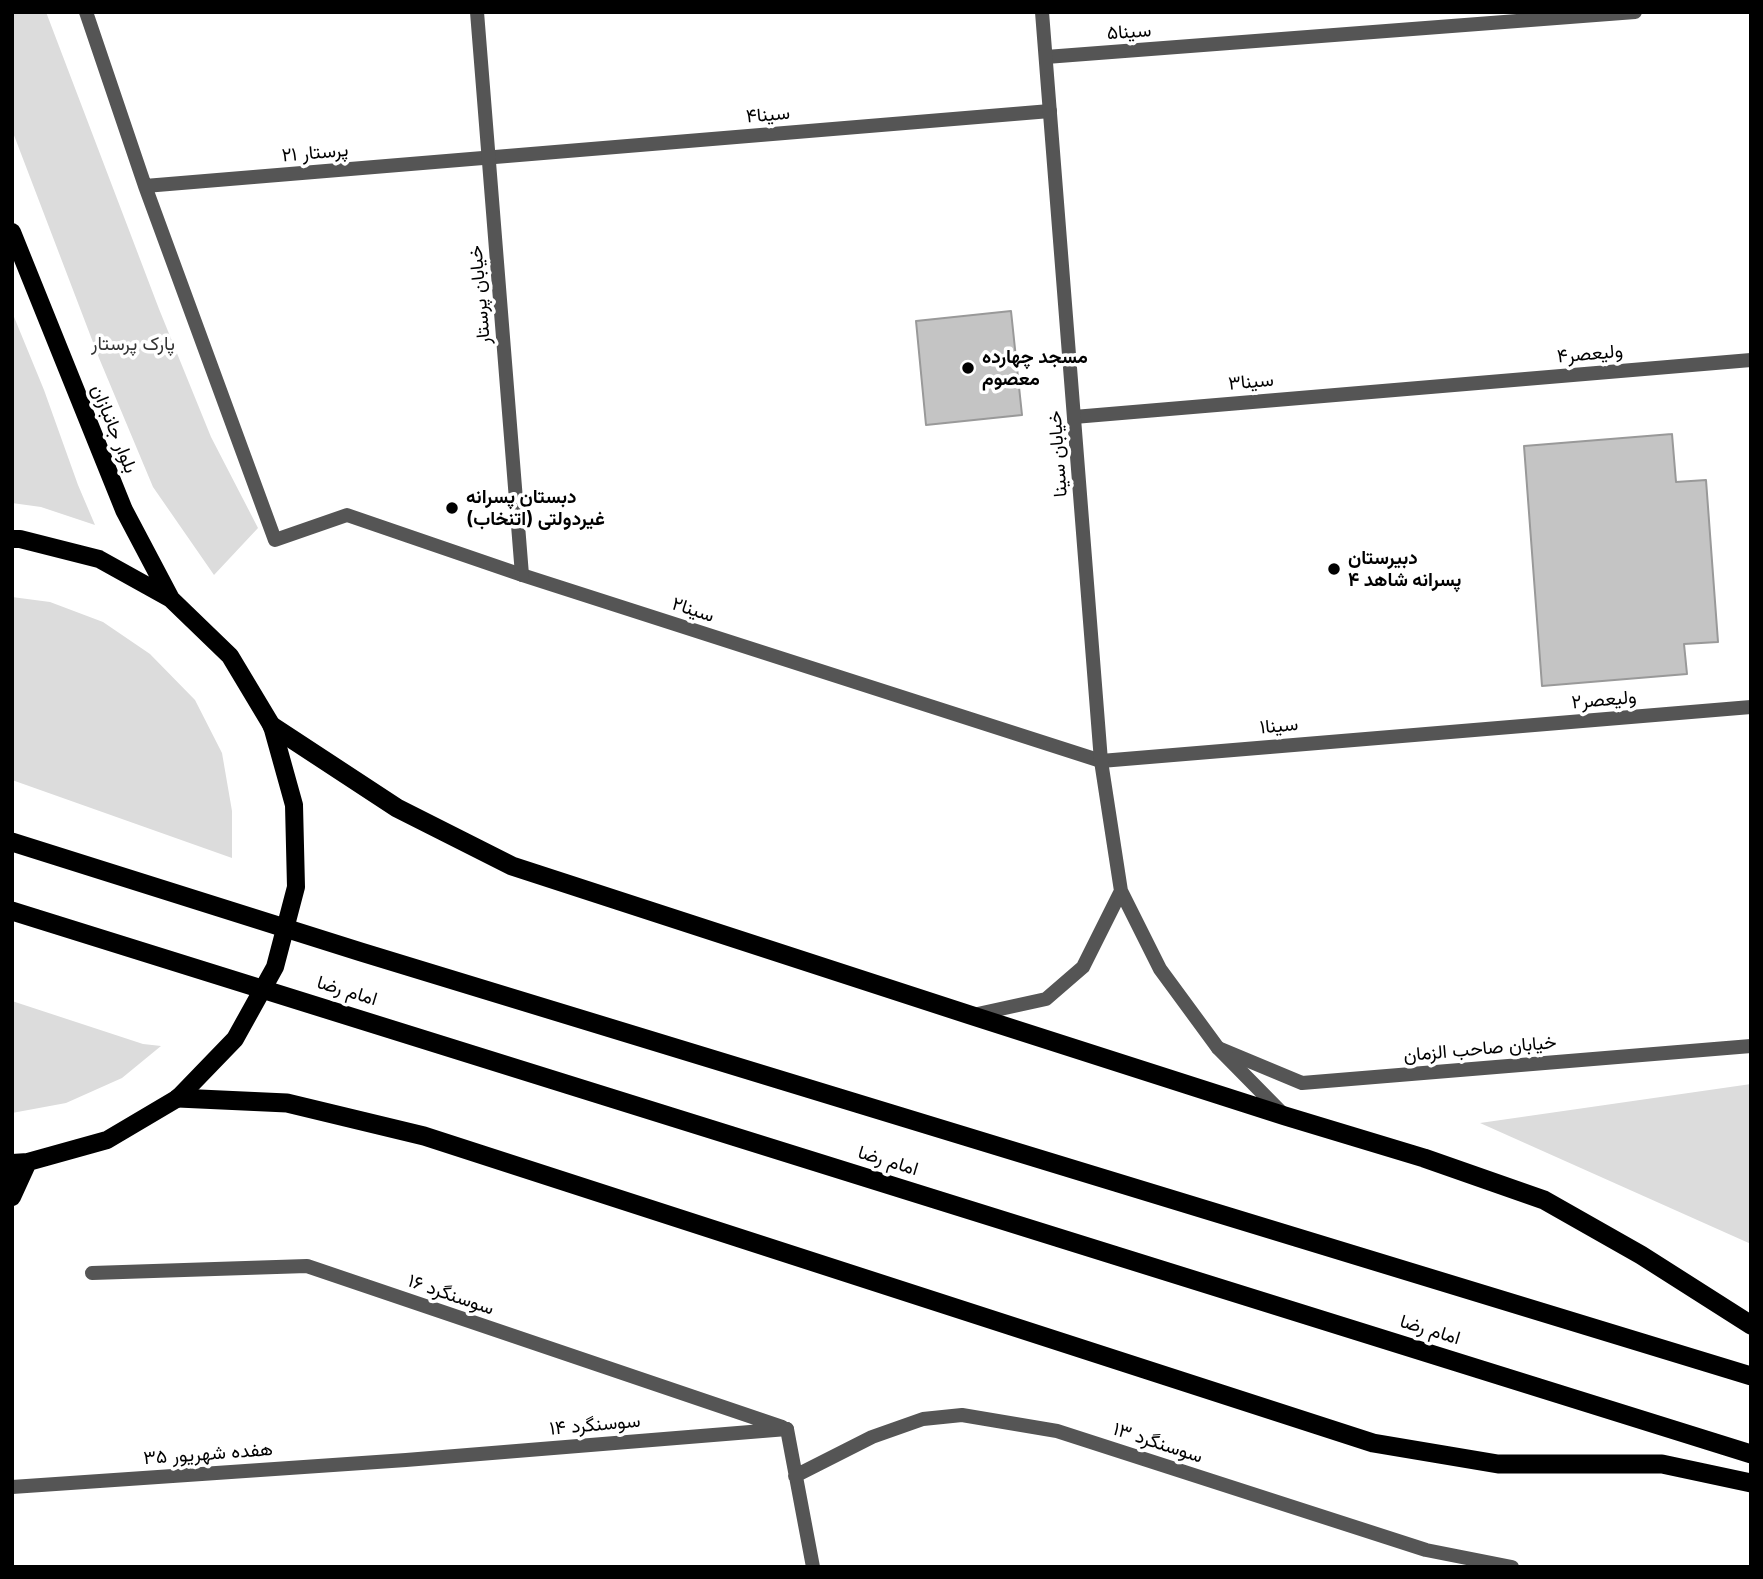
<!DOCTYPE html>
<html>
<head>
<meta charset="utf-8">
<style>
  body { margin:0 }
  #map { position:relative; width:1763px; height:1579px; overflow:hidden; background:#fff; font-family:Inter,sans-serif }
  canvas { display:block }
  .frame { position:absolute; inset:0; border:14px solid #000; pointer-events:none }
</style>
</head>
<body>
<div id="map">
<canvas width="1763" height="1579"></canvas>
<div class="frame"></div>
</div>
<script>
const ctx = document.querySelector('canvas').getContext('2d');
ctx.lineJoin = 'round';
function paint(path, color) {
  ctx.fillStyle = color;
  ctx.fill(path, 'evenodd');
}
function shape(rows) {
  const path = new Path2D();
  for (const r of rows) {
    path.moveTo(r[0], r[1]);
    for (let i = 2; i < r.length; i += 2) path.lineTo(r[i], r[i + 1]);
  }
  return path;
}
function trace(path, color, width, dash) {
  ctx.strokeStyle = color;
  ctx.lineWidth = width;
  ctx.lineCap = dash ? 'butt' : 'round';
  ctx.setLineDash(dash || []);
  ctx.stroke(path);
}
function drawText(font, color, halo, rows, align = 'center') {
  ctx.font = font + ' Inter,Vazirmatn,sans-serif';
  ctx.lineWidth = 7;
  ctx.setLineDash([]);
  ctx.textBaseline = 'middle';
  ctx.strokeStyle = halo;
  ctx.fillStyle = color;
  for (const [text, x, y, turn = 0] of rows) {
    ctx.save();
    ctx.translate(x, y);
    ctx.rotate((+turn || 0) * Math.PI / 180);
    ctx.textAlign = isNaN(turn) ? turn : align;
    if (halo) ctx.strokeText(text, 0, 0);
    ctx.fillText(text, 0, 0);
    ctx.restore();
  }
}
paint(shape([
  [12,12,46,12,159,309,211,437,258,528,214,575,153,487,99,358,12,130],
  [12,312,44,390,78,485,95,525,41,507,12,503],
  [12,597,50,602,103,622,150,654,195,700,222,753,232,811,232,858,12,780],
  [12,1001,143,1044,161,1046,122,1078,66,1103,12,1113],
  [1751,1084,1751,1244,1480,1123]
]), '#dcdcdc');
const building = shape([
  [1011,311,1022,415,926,425,916,321,1011,311],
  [1672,434,1676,482,1706,480,1718,642,1684,644,1687,674,1542,686,1524,446,1672,434]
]);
paint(building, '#c4c4c4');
trace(building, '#999', 2);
trace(shape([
  [86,12,145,186,275,540,347,515,522,575,1101,761,1751,707],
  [1046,57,1635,12],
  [145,186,1050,111],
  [1074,417,1751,360],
  [1218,1048,1302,1083,1751,1046],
  [92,1273,307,1266,782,1427],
  [12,1487,406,1460,787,1429]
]), '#555', 14);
trace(shape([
  [477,12,522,575],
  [1042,12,1101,761,1121,891,1160,969,1218,1048,1282,1113],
  [973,1015,1046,999,1083,967,1121,891],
  [787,1429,813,1567],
  [795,1476,872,1437,923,1419,962,1415,1057,1431,1426,1550,1512,1567]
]), '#555', 14);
trace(shape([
  [12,232,124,510,171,599],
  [12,539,20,539,99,559,171,599,230,656,272,726,294,805,296,887,275,967,235,1039,178,1098,107,1140,28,1162,12,1163],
  [12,1197,28,1162]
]), '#000', 18);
trace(shape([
  [272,726,397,808,512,866,970,1015,1285,1116,1424,1158,1544,1200,1641,1255,1751,1325],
  [12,842,361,952,1751,1376],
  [12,911,1751,1454],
  [178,1098,287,1103,424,1136,1373,1443,1498,1464,1662,1464,1751,1483]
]), '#000', 19);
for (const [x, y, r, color] of [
  [968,368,7,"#000"],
  [452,508,7,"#000"],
  [1334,569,7,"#000"]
]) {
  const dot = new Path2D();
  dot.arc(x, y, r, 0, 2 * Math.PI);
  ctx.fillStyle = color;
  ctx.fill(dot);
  trace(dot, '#fff', 2.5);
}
drawText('19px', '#000', '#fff', [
  ["سینا۵",1129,32,-4],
  ["سینا۴",768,115,-5],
  ["پرستار ۲۱",315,153,-5],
  ["خیابان پرستار",480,295,-95],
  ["ولیعصر۴",1590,354,-5],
  ["سینا۳",1251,382,-5],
  ["بلوار جانبازان",114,429,68],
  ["خیابان سینا",1058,454,-94],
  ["سینا۲",693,610,18],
  ["ولیعصر۲",1604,700,-5],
  ["سینا۱",1279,726,-5],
  ["امام رضا",347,991,17],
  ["خیابان صاحب الزمان",1480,1049,-5],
  ["امام رضا",888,1161,17],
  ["سوسنگرد ۱۶",451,1295,19],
  ["امام رضا",1430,1330,17],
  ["سوسنگرد ۱۴",595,1425,-5],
  ["سوسنگرد ۱۳",1158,1443,18],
  ["هفده شهریور ۳۵",208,1454,-4]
]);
drawText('19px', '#333', '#fff', [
  ["پارک پرستار",133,344]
]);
drawText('bold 19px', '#000', '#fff', [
  ["مسجد چهارده",982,357],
  ["معصوم",982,379],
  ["دبستان پسرانه",466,497],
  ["غیردولتی (اتنخاب)",466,519],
  ["دبیرستان",1348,558],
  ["پسرانه شاهد ۴",1348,580]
], 'left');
</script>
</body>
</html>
